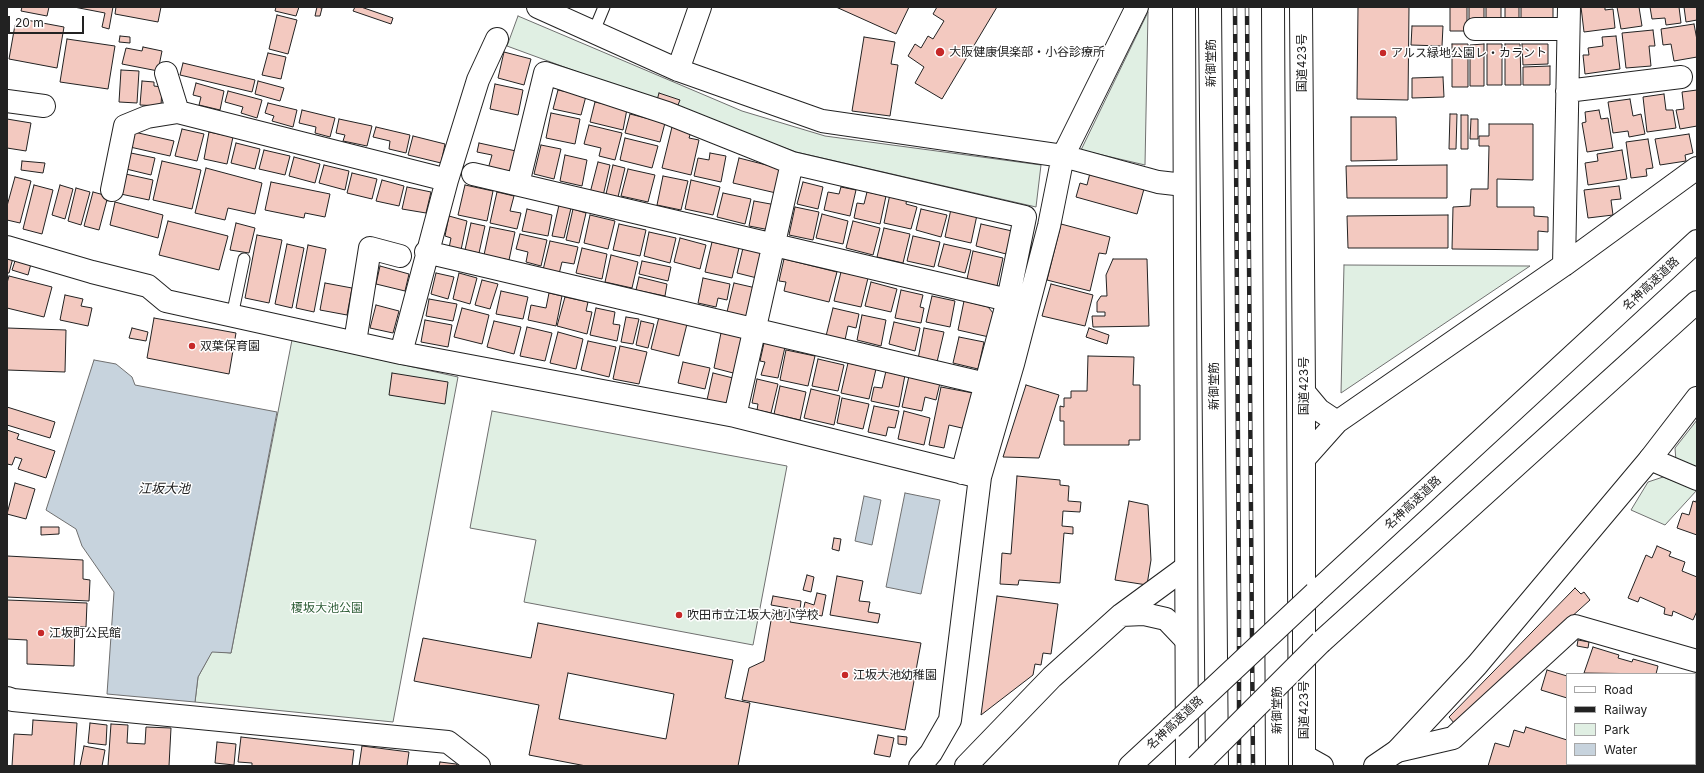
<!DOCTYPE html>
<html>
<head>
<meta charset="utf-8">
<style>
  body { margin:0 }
  #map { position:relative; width:1704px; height:773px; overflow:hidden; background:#fff; font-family:Inter,sans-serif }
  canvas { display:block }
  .frame { position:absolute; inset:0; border:8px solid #222; pointer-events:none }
  .legend { position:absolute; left:1566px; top:673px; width:130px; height:92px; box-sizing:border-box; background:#fff; border:1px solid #a7a7a7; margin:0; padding:5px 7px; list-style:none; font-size:12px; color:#222 }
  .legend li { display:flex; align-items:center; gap:8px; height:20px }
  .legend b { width:20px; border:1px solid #a7a7a7 }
  .scale { position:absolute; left:8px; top:16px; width:76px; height:18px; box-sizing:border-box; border:2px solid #222; border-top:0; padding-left:5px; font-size:12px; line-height:14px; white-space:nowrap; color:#222; -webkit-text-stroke:3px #fff; paint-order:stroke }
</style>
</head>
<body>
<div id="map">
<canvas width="1704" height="773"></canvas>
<div class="frame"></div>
<ul class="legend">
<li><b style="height:5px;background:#fff"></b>Road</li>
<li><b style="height:5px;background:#222"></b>Railway</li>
<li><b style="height:11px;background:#e0efe3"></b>Park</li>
<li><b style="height:11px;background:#c7d3dd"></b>Water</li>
</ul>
<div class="scale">20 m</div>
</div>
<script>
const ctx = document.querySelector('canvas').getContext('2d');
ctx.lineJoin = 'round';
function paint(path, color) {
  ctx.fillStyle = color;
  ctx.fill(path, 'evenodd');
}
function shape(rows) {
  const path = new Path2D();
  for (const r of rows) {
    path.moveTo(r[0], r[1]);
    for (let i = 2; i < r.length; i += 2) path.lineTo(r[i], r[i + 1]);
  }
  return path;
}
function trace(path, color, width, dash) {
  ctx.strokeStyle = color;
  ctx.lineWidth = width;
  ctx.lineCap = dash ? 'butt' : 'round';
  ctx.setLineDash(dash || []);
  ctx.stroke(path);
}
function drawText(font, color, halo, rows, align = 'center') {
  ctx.font = font + ' Inter,"Noto Sans JP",sans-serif';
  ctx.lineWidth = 3;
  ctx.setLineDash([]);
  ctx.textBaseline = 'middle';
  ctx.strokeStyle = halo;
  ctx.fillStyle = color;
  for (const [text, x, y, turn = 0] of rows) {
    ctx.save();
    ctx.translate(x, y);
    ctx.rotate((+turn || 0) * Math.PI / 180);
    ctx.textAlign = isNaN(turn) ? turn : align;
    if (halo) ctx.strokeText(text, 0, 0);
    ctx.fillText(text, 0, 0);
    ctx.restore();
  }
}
const green = shape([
  [1148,12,1145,165,1081,150,1148,12],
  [518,16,742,111,825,136,1041,165,1036,207,796,152,507,46,518,16],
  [1344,265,1530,266,1341,393,1344,265],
  [292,340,458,377,393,722,195,702,198,677,212,651,231,653,292,340],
  [492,411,787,466,753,645,524,602,536,540,470,528,492,411],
  [1697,420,1697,470,1676,461,1675,448,1697,420],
  [1663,477,1697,490,1665,525,1631,510,1648,482,1663,477]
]);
paint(green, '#e0efe3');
trace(green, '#6f6f6f', 1);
const water = shape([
  [94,360,116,364,132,377,135,385,277,412,231,653,212,652,198,677,195,702,107,694,114,592,82,546,76,529,46,510,94,360],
  [905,493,940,500,921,594,886,587,905,493],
  [864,496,881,500,872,545,855,541,864,496]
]);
paint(water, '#c7d3dd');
trace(water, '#6f6f6f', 1);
const building = shape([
  [22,7,49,7,47,16,21,11,22,7],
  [74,7,113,7,109,29,102,27,105,13,74,7],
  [116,7,161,7,158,22,115,14,116,7],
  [276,7,299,7,296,16,275,11,276,7],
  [317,7,322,8,320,16,315,16,317,7],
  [355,7,361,7,393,18,391,24,353,11,355,7],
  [836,7,909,7,896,34,836,7],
  [937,7,997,7,942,99,915,83,924,67,908,56,915,44,921,48,928,36,933,39,944,21,933,14,937,7],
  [1358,7,1409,7,1408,100,1357,99,1358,7],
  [1450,7,1467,7,1467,31,1450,31,1450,7],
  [1469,7,1484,7,1484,19,1469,19,1469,7],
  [1486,7,1501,7,1501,19,1486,19,1486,7],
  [1505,7,1519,7,1519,19,1505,19,1505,7],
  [1521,7,1553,7,1553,17,1549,22,1521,22,1521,7],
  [1581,7,1605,7,1605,10,1613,9,1615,28,1584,32,1581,7],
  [1617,7,1639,7,1642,26,1621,29,1617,7],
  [1650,7,1679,7,1681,23,1666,25,1665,18,1652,19,1650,7],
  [1684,7,1697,7,1697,20,1686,22,1684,7],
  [277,15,297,20,288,54,269,49,277,15],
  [21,19,64,27,57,68,9,59,15,25,20,26,21,19],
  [1694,24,1697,40,1697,57,1674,61,1671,44,1663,45,1661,29,1694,24],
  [1412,26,1443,26,1442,46,1411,45,1412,26],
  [1653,30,1655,46,1649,46,1651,66,1626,68,1622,33,1653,30],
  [120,36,130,37,130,43,119,42,120,36],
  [1616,36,1620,69,1585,74,1583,55,1589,55,1588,48,1603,46,1602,37,1616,36],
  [864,37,895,42,891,64,898,65,890,116,852,111,864,37],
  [67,39,115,46,108,89,60,82,67,39],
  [1452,44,1468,44,1468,87,1452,87,1452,44],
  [1484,44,1484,86,1470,86,1470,45,1484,44],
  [1487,44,1502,44,1502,85,1487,85,1487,44],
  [1505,44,1520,44,1521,85,1505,85,1505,44],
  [1522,44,1548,44,1548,64,1523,65,1522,44],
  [143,47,162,51,158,71,122,64,126,48,142,51,143,47],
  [504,52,531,59,524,85,498,78,504,52],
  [268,53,286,57,281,79,262,75,268,53],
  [183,63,255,80,252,92,180,75,183,63],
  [1550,66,1550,85,1523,85,1523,67,1550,66],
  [121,70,139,71,137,103,119,102,121,70],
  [1443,77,1444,97,1412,98,1412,78,1443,77],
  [142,81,154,82,154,86,162,87,161,106,140,105,142,81],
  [258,81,284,88,280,101,255,94,258,81],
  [196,83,224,91,220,110,199,105,201,97,193,95,196,83],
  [495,84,523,90,518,115,490,109,495,84],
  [558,90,586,96,581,115,553,109,558,90],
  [1697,90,1697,126,1680,129,1676,110,1684,109,1682,92,1697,90],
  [228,91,262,100,257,118,241,113,243,107,225,102,228,91],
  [659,93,680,100,676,110,656,104,659,93],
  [1664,94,1666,110,1673,110,1676,128,1647,132,1643,97,1664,94],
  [1630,99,1633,116,1641,114,1645,134,1629,137,1628,131,1613,133,1608,102,1630,99],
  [595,102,627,109,623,130,590,122,595,102],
  [268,103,297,110,293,127,272,121,274,116,265,113,268,103],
  [302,110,335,118,330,137,315,133,316,127,299,123,302,110],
  [1599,110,1601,119,1608,118,1613,148,1587,152,1582,123,1586,122,1585,112,1599,110],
  [551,113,580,119,575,144,546,138,551,113],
  [630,114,665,123,660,142,625,133,630,114],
  [1450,114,1457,114,1456,149,1449,149,1450,114],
  [1461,115,1468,115,1468,149,1461,149,1461,115],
  [1351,117,1396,117,1397,160,1351,161,1351,117],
  [7,119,31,123,26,151,7,148,7,119],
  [339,119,372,126,367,146,343,141,345,135,336,133,339,119],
  [1471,119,1478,119,1478,139,1470,139,1471,119],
  [1489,124,1533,124,1533,180,1497,179,1497,207,1534,207,1534,216,1548,217,1548,232,1538,231,1538,250,1452,249,1453,207,1470,206,1471,189,1488,189,1489,146,1479,146,1479,136,1489,136,1489,124],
  [589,125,622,133,615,160,599,156,601,148,584,144,589,125],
  [376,127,410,135,406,153,389,149,390,141,373,137,376,127],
  [672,127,691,132,689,138,699,140,691,175,662,168,672,127],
  [182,129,204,134,197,161,175,156,182,129],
  [134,132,174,141,170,156,130,147,134,132],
  [209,132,233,137,227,164,204,159,209,132],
  [1689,134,1693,153,1685,155,1686,161,1660,165,1655,139,1689,134],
  [413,136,445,144,441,163,408,155,413,136],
  [625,138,658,146,652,168,620,160,625,138],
  [1648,139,1653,168,1646,169,1647,176,1631,178,1626,142,1648,139],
  [236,143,260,149,255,169,231,163,236,143],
  [479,143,516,151,511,174,488,169,492,155,477,152,479,143],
  [541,145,561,149,554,179,534,174,541,145],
  [264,150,290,156,285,175,259,169,264,150],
  [1622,150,1627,179,1588,185,1585,163,1598,161,1597,154,1622,150],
  [126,152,155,158,151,175,122,168,126,152],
  [710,153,726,156,721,182,694,176,698,158,709,160,710,153],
  [565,155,587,160,582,186,560,181,565,155],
  [294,157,320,164,315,183,289,176,294,157],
  [739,158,782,169,776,193,733,183,739,158],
  [22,161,45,163,43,173,21,170,22,161],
  [162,161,201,170,192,209,153,200,162,161],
  [598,162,610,165,603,196,590,193,598,162],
  [324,165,349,171,345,190,319,183,324,165],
  [613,165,625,168,618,197,606,194,613,165],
  [1447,165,1447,198,1347,198,1346,166,1447,165],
  [206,168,262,183,255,214,228,208,225,220,195,213,206,168],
  [628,169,655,175,648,202,621,196,628,169],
  [121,173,153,180,149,200,116,193,121,173],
  [352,173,377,179,372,199,347,193,352,173],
  [1090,173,1144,189,1137,214,1076,197,1080,183,1087,185,1090,173],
  [663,176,688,181,681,210,657,205,663,176],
  [15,177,31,181,20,223,7,220,7,206,15,177],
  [382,180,404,186,399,206,376,201,382,180],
  [691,180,720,187,713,215,685,209,691,180],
  [271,182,330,194,325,217,305,213,304,218,265,210,271,182],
  [803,182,823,187,818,209,797,204,803,182],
  [34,185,53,190,42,234,23,229,34,185],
  [60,185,73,189,65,219,52,215,60,185],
  [465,185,493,191,487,221,458,215,465,185],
  [1619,186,1621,199,1611,200,1613,215,1588,218,1584,190,1619,186],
  [407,187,431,192,426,213,402,209,407,187],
  [841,187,856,190,850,216,824,210,828,192,839,194,841,187],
  [76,188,90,192,81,225,68,221,76,188],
  [93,192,108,196,99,230,84,226,93,192],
  [497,192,514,196,510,211,521,213,517,229,490,223,497,192],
  [867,192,886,196,880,224,854,218,857,203,864,204,867,192],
  [723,193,751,199,745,224,717,217,723,193],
  [890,194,907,197,906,204,917,207,911,229,884,223,890,194],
  [754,201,776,205,770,230,749,226,754,201],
  [115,202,163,215,158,238,110,225,115,202],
  [559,205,571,208,564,238,552,236,559,205],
  [795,207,819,212,813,240,789,235,795,207],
  [527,209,552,215,548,236,522,231,527,209],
  [573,209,586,213,579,243,566,240,573,209],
  [921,209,947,215,941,237,916,230,921,209],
  [951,209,977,215,971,243,945,237,951,209],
  [822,214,848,221,843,244,816,238,822,214],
  [590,215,615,221,608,249,584,243,590,215],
  [1448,215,1448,248,1348,248,1347,216,1448,215],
  [449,216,467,221,461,250,449,248,451,238,445,236,449,216],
  [168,221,228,236,219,270,159,255,168,221],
  [853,221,880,228,873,255,846,248,853,221],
  [236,223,255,228,249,253,230,250,236,223],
  [471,223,485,226,479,253,465,250,471,223],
  [619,224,646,230,640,256,613,250,619,224],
  [981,224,1012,231,1006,254,976,246,981,224],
  [1061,224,1110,237,1106,254,1099,253,1090,291,1047,280,1061,224],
  [490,227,515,232,509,260,484,255,490,227],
  [884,228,910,234,903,263,877,257,884,228],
  [649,232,676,238,670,263,644,256,649,232],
  [520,234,547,240,541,266,526,262,528,252,516,249,520,234],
  [257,235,282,240,269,303,245,298,257,235],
  [913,236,940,242,934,267,907,261,913,236],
  [680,238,706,245,700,269,674,262,680,238],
  [550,241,578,247,574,264,562,262,559,274,543,270,550,241],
  [712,242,739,248,732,278,705,272,712,242],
  [287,244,304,248,292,308,275,304,287,244],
  [944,244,971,250,965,273,938,266,944,244],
  [308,245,326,249,314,312,296,308,308,245],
  [582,248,607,254,602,279,576,273,582,248],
  [743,248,763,253,757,278,737,273,743,248],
  [973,251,1003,258,997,286,967,279,973,251],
  [7,252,14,254,9,273,7,273,7,252],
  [17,255,32,260,28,275,12,270,17,255],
  [611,255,638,262,632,288,605,282,611,255],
  [784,259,837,272,829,302,784,291,786,282,779,281,784,259],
  [1113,259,1147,259,1149,326,1093,327,1092,316,1105,316,1105,312,1097,312,1097,302,1101,296,1107,296,1106,275,1113,259],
  [642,261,671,267,668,281,639,274,642,261],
  [380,266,409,274,405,291,376,284,380,266],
  [841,272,868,278,861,307,834,301,841,272],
  [436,273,454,277,448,299,431,294,436,273],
  [459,273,477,278,470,304,453,299,459,273],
  [9,276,52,287,44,317,7,308,7,283,9,276],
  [639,277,667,284,665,296,636,290,639,277],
  [703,278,730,284,727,300,718,298,716,307,698,303,703,278],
  [482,280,498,284,490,309,475,305,482,280],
  [871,282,897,289,891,312,865,306,871,282],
  [325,283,352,288,347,315,320,310,325,283],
  [734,283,756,288,750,317,727,312,734,283],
  [1051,284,1093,295,1085,326,1042,316,1051,284],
  [901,290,923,295,920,307,924,308,921,323,895,318,901,290],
  [501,291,528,297,523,319,496,314,501,291],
  [549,293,562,296,556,326,528,320,531,305,546,308,549,293],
  [65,295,83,299,81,306,92,308,88,326,60,320,65,295],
  [932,296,955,301,950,327,926,322,932,296],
  [565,297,588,302,586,311,592,312,587,334,557,326,565,297],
  [429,299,457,304,453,321,426,316,429,299],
  [964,301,988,307,994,314,989,337,958,330,964,301],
  [376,305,399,311,393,333,370,328,376,305],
  [462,308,489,315,482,344,454,337,462,308],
  [596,308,615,312,613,324,620,325,617,341,590,335,596,308],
  [833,308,859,314,856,328,848,326,845,340,826,336,833,308],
  [862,315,886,320,881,346,857,340,862,315],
  [626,317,639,319,633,344,621,342,626,317],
  [659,317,687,324,679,356,651,349,659,317],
  [154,318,236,333,229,374,147,358,154,318],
  [425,320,452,325,448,347,421,342,425,320],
  [494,321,521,327,514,354,487,347,494,321],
  [641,321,654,324,648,348,636,345,641,321],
  [894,322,920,328,915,351,889,344,894,322],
  [527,327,552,333,545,361,520,356,527,327],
  [7,328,66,330,65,372,7,370,7,328],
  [132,328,148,332,146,341,129,338,132,328],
  [924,328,944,332,937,362,918,359,924,328],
  [1089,328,1109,335,1107,344,1086,337,1089,328],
  [558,332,583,339,576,369,550,363,558,332],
  [721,333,745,338,737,374,714,368,721,333],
  [959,337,984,342,978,369,953,363,959,337],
  [588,341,616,347,609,377,581,370,588,341],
  [764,343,785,347,778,378,761,375,765,362,760,361,764,343],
  [620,346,647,352,639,384,613,379,620,346],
  [786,350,815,356,808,386,780,380,786,350],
  [1088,356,1134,357,1133,385,1140,385,1140,440,1129,440,1129,445,1064,445,1064,421,1060,421,1060,406,1064,407,1064,398,1071,398,1071,391,1087,391,1088,356],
  [818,359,844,365,838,391,812,386,818,359],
  [683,362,710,368,705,389,678,383,683,362],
  [848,363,876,369,869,399,841,393,848,363],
  [886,371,905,375,899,407,871,401,874,387,882,388,886,371],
  [392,373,448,382,445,404,389,395,392,373],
  [713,373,737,379,731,405,707,400,713,373],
  [909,376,940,383,936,400,925,397,922,411,902,407,909,376],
  [757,379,778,384,771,413,757,410,758,404,752,403,757,379],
  [1026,385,1059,395,1039,458,1003,457,1026,385],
  [780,386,806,392,800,420,774,414,780,386],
  [941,387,973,393,966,429,949,425,944,448,929,445,941,387],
  [811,389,840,396,834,425,804,418,811,389],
  [842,398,869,404,863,429,837,423,842,398],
  [874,406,899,411,895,428,888,427,886,436,868,432,874,406],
  [7,407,55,422,50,438,7,425,7,407],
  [904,411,930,418,924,445,898,439,904,411],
  [7,430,19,434,17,439,55,451,46,478,18,469,22,459,15,457,12,465,7,464,7,430],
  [1017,476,1060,480,1060,485,1069,486,1068,501,1081,502,1080,512,1063,511,1062,526,1073,527,1073,534,1064,533,1060,583,1019,580,1018,585,1000,584,1002,553,1011,554,1017,476],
  [15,483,35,489,26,519,7,514,15,483],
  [1697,497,1697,535,1677,528,1682,513,1689,515,1693,501,1696,502,1697,497],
  [1129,501,1148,505,1151,560,1147,585,1115,580,1129,501],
  [41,527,59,527,59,534,41,535,41,527],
  [834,538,841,539,839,551,832,549,834,538],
  [1657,546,1671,552,1669,556,1685,562,1682,571,1697,577,1697,611,1693,620,1673,611,1672,616,1664,614,1665,608,1640,597,1638,602,1628,598,1646,555,1652,558,1657,546],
  [7,556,83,560,83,579,90,580,89,601,7,597,7,556],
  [807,575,814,577,811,592,803,590,807,575],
  [837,576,863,581,859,601,870,602,868,612,880,614,878,623,830,615,837,576],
  [1575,588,1581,594,1584,592,1590,600,1454,723,1449,717,1575,588],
  [817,593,826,595,822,616,803,612,805,602,814,605,817,593],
  [773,596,801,601,800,610,771,605,773,596],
  [997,596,1058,604,1051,654,1043,653,1041,665,1035,664,1033,675,981,715,997,596],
  [7,600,87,603,86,627,75,626,74,666,27,664,27,640,7,639,7,600],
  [773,609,792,612,790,622,921,643,905,730,742,700,749,668,764,661,773,609],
  [538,623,733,660,725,698,750,703,738,766,586,766,529,755,539,705,414,681,423,638,531,658,538,623],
  [568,673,674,694,666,739,559,719,568,673],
  [1578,640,1589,642,1588,648,1577,646,1578,640],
  [1593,647,1619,655,1618,658,1632,662,1633,659,1658,666,1656,674,1584,673,1593,647],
  [1547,670,1567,676,1567,698,1541,690,1547,670],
  [1695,678,1697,678,1697,708,1695,707,1695,678],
  [1695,716,1697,716,1697,738,1695,737,1695,716],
  [33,720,77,723,74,766,12,766,14,734,32,735,33,720],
  [90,723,107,725,106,745,88,743,90,723],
  [111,724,128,725,127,743,145,744,146,727,171,728,169,766,108,766,111,724],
  [1526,727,1567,740,1567,764,1627,764,1634,766,1488,766,1495,743,1509,747,1514,730,1524,733,1526,727],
  [878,735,894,738,890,757,874,754,878,735],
  [898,736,907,737,906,745,898,744,898,736],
  [241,737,354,750,352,766,252,766,252,763,238,762,241,737],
  [217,742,236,744,234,765,215,763,217,742],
  [84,746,105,750,102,766,80,766,84,746],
  [362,746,409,752,407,766,359,766,362,746],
  [440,762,456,764,459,766,439,766,440,762]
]);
paint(building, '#f3c9c0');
trace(building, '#222', 1);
const service = shape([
  [594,31,604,7],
  [232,316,244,259]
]);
const minor = shape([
  [538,7,678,70,822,121,1063,156,1158,182,1184,185],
  [1475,29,1568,29],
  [678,70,700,7],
  [166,73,178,112],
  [1567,91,1681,77],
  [7,101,44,106],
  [473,174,1008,300],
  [518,184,545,73,667,113,792,163,1025,217,1008,300,962,473],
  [112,190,125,126,147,117,178,112,447,180],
  [7,247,92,272,148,286,166,301,401,353,735,416,980,477],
  [426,252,986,384],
  [1564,265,1569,7],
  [355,342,370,248,400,256],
  [401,353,447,180,478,80,497,39],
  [1304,392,1319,410,1337,422],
  [1697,398,1650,459,1697,479],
  [735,416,792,163],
  [1304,459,1337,422,1564,265,1697,168],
  [1121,615,1144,614,1166,619,1186,640],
  [7,698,13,700,448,742,479,766],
  [1397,751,1453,738,1575,626,1697,661],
  [1304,756,1322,766],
  [920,766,931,753,950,720,980,477,1013,364,1049,226,1063,156,1137,7],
  [966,766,1052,677,1121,615,1185,568]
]);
const tertiary = shape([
  [1375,766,1397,751,1477,665,1650,459]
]);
const trunk = shape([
  [1184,7,1187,766],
  [1210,7,1217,766],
  [1273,7,1277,766],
  [1301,7,1304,392,1304,766]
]);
const motorway = shape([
  [1315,593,1697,241],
  [1321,642,1697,302],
  [1130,766,1171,728]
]);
trace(service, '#222', 13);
trace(minor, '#222', 24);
trace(tertiary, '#222', 24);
trace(trunk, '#222', 24);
trace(motorway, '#222', 24);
trace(service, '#fff', 11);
trace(minor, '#fff', 22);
trace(tertiary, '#fff', 22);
trace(trunk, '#fff', 22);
trace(motorway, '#fff', 22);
const rail = shape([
  [1235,7,1239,594,1239,766],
  [1247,7,1253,766]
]);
trace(rail, '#222', 4.5);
trace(rail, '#fff', 3, [9]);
const motorwayBridge = shape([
  [1171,728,1315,593],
  [1197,766,1321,642]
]);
trace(motorwayBridge, '#222', 24, []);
trace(motorwayBridge, '#fff', 22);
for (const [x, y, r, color] of [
  [940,52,5,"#c62828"],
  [1383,53,4,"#c62828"],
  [192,346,4,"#c62828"],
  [679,615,4,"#c62828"],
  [41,633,4,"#c62828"],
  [845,675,4,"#c62828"]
]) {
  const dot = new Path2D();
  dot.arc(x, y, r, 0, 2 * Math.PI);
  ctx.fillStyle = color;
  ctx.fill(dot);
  trace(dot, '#fff', 1.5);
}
drawText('12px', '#222', '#fff', [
  ["大阪健康倶楽部・小谷診療所",949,52],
  ["アルス緑地公園レ・カラント",1391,53],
  ["双葉保育園",200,346],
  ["吹田市立江坂大池小学校",687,615],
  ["江坂町公民館",49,633],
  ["江坂大池幼稚園",853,675]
], 'left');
drawText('12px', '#222', '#fff', [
  ["新御堂筋",1211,63,-90],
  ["国道423号",1302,63,-90],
  ["名神高速道路",1651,284,-43],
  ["新御堂筋",1214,386,-90],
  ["国道423号",1304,386,-90],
  ["名神高速道路",1413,503,-43],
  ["新御堂筋",1277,710,-90],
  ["国道423号",1304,710,-90],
  ["名神高速道路",1175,723,-43]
]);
drawText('12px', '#2f5e38', '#fff', [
  ["榎坂大池公園",327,608]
]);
drawText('italic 13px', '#222', '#fff', [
  ["江坂大池",164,489]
]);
</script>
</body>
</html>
